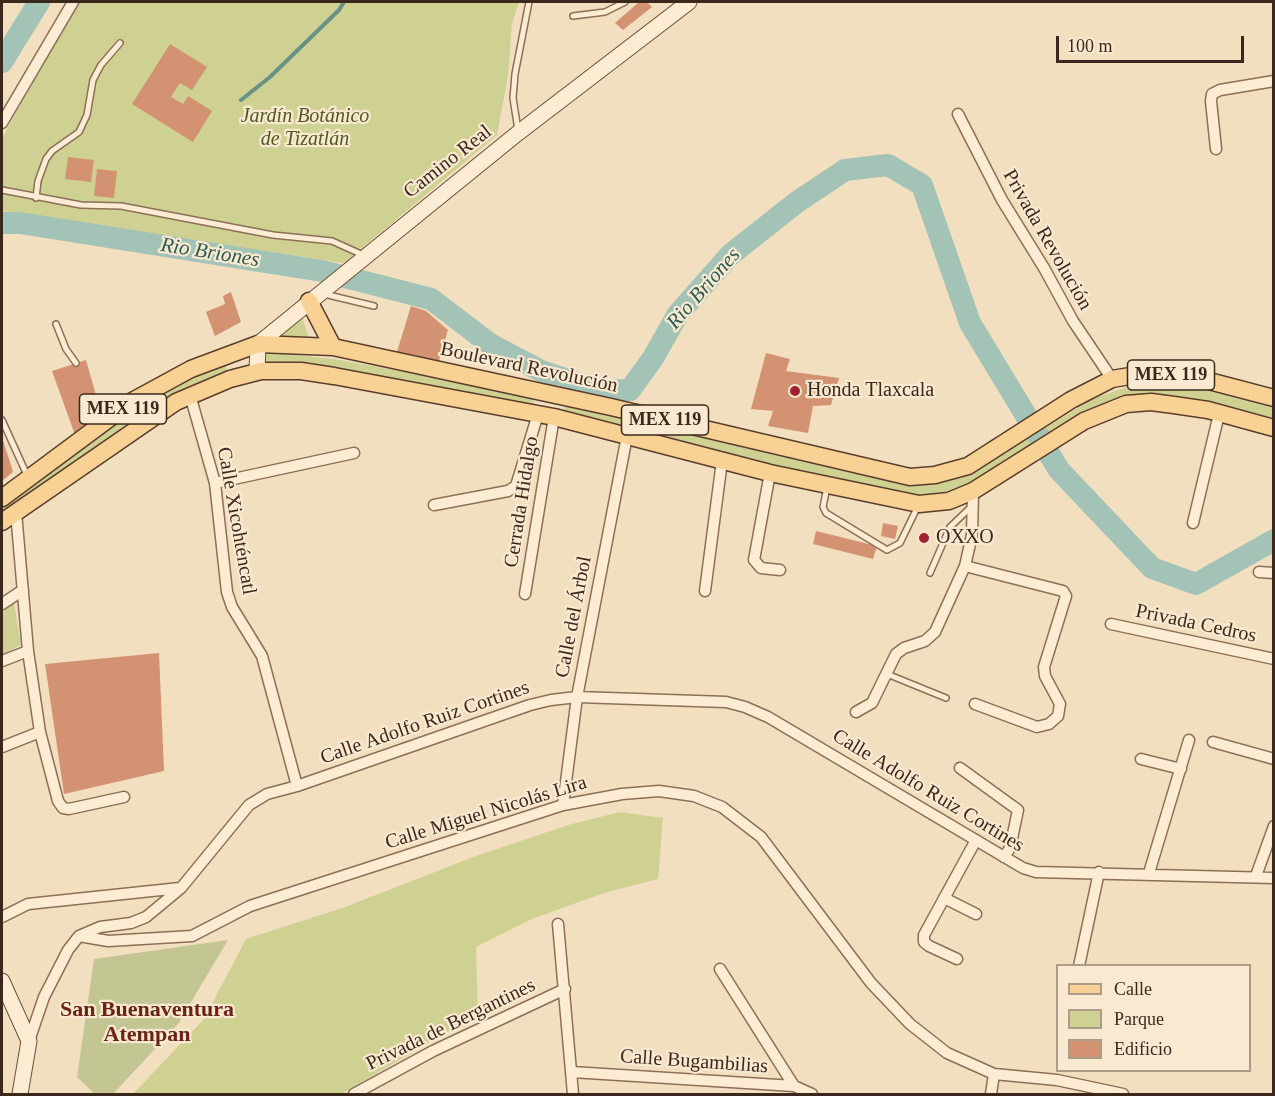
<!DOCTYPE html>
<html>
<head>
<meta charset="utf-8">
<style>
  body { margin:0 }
  #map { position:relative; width:1275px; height:1096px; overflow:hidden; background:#f2dfc0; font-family:Georgia,serif }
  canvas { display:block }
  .frame { position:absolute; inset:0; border:3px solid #3b281c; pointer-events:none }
  .legend { position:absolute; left:1056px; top:964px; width:195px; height:108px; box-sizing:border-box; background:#f8e9d0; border:2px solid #ac9c88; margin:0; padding:8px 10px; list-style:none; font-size:18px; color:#3b281c }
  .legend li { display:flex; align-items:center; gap:12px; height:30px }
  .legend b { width:30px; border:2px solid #ac9c88 }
  .scale { position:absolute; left:1056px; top:36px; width:188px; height:27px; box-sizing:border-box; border:3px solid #3b281c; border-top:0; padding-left:8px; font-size:18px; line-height:21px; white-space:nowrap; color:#3b281c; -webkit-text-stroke:4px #f8e9d0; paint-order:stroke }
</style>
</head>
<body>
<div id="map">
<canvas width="1275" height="1096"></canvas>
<div class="frame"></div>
<ul class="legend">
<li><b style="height:8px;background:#f8d194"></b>Calle</li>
<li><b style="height:16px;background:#cfd193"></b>Parque</li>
<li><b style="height:16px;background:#d39372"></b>Edificio</li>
</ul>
<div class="scale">100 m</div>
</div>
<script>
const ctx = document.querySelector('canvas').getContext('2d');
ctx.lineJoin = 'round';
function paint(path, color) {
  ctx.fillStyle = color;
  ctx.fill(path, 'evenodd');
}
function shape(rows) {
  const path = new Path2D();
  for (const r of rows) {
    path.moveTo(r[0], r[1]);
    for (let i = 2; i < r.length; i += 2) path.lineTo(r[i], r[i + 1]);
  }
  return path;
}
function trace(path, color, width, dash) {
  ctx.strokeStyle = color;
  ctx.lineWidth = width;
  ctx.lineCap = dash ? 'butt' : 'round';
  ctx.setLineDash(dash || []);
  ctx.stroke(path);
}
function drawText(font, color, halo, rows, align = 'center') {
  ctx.font = font + ' Georgia,serif';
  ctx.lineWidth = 4.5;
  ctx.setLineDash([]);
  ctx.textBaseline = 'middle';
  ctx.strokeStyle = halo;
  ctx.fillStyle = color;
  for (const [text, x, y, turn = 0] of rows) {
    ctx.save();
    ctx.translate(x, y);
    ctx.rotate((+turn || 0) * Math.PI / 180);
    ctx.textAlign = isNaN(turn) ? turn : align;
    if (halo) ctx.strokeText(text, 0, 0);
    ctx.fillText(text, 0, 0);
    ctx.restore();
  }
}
paint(shape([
  [78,2,519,2,512,24,508,76,497,135,361,249,349,264,2,211,2,138],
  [302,317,310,341,274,340],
  [264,351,340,360,534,396,533,410,263,368],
  [225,361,228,376,2,519,2,502,153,395],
  [1133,385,1208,391,1273,408,1274,423,1127,402,971,485,942,494,912,497,769,467,562,415,566,402,940,481,973,473,1092,399],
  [14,603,21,645,2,654,2,612],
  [620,812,663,818,658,879,604,893,532,919,476,947,478,1014,341,1094,133,1094,204,1019,246,939,345,907,476,856,568,825]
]), '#cfd193');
paint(shape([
  [228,940,178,1024,113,1094,95,1094,77,1077,94,959]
]), '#c3c593');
trace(shape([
  [241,100,270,77,339,10,344,2]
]), '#699285', 4);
trace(shape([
  [2,62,39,2],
  [2,223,20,223,322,271,431,299,490,344,541,371,601,391,630,390,653,358,678,314,730,255,797,202,845,170,888,165,922,185,970,323,1059,470,1152,568,1196,584,1274,540]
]), '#a3c3b7', 22);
paint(shape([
  [639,2,647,2,652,7,623,30,615,23],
  [170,44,207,67,192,90,180,83,171,97,183,104,188,96,212,111,193,142,132,104],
  [68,157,94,160,91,182,65,179],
  [97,169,117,171,114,198,94,196],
  [231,292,241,322,215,336,206,312,225,304,223,296],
  [411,306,426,311,448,330,438,364,396,355],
  [766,353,790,359,786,371,839,378,831,405,813,406,808,433,768,426,773,411,751,409],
  [86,360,101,413,75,435,52,371],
  [2,437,13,472,2,481,3,468],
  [883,523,898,526,895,539,881,536],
  [816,531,877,546,873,559,813,544],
  [159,653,164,771,64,794,45,664]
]), '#d39372');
const lane = shape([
  [573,16,605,12,625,2],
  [518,130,513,98,515,74,529,2],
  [2,190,81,205,121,206,273,235,332,241,363,255],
  [36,198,38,181,46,159,52,151,79,132,87,115,93,80,101,65,120,43],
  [324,294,374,306],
  [56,324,66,349,76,363],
  [2,420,27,475],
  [827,487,823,507,826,513,887,550,900,543,918,506],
  [930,573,950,527,972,506],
  [887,674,946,698]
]);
const street = shape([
  [958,114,1002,200,1044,268,1073,321,1112,379],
  [2,123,73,2],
  [1216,149,1211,101,1212,94,1220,90,1274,81],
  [190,395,215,483,227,592,232,607,262,656,297,786],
  [770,473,754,560,761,568,780,570],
  [215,483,354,453],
  [434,505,508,491,516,486,538,414],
  [16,512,28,651,40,732,58,801,63,808,69,809,124,797],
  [1193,523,1219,414],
  [965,566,1063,591,1066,596,1044,667,1045,676,1060,704,1058,716,1049,724,1037,727,975,704],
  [1259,572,1274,573],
  [705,591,722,461],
  [525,594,554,417],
  [2,604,23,590],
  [1111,624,1274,659],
  [2,661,28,651],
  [856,712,872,703,896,654,904,648,925,641,935,632,965,566,972,535,973,491],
  [1213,742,1274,759],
  [2,747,40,732],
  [1141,759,1181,769],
  [960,768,1018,810,1010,848,1004,857],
  [563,805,577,697,627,436],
  [1149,873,1189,740],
  [1256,876,1274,826],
  [944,898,976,914],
  [2,917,28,904,180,888],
  [558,924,573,1094],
  [79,936,108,941,192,936,250,906,563,805,622,794,659,791,694,796,722,807,761,837,871,983,910,1024,947,1053,994,1074,1057,1080,1123,1094],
  [957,959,929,946,924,942,924,935,976,840],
  [1079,966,1099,872],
  [720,969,794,1086],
  [29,1041,44,997,68,950,79,936,100,927,131,923,146,917,181,888,249,805,267,794,297,786,530,705,551,700,577,697,726,702,745,707,768,717,1023,868,1036,872,1274,878],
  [572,1072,794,1086,812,1094],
  [354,1094,433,1051,565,989],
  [991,1094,994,1074]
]);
const secondary = shape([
  [257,372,258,344,518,133,689,2],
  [2,981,29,1041,20,1094]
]);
const primary = shape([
  [309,301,333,347],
  [2,498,134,400,191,369,258,344,333,347,611,407,910,477,935,475,968,466,1071,400,1112,379,1142,374,1168,375,1205,380,1274,398],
  [2,522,176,402,230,379,261,371,301,371,334,376,554,417,770,473,919,504,949,501,973,491,1084,421,1126,404,1151,402,1174,405,1208,410,1274,428]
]);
trace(lane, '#8c6f56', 8);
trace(street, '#8c6f56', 13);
trace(secondary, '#6e4f39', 17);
trace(primary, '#5a3d2b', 19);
trace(lane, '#fcecd4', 5);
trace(street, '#fcecd4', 10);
trace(secondary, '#fcecd4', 15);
trace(primary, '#f8d194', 16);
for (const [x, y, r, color] of [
  [795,391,6,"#a1212c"],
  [924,538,6,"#a1212c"]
]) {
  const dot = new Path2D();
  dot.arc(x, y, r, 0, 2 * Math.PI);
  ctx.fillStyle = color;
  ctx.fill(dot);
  trace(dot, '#f8e9d0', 2);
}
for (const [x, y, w] of [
  [1171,375,87],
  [123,409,87],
  [665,420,87]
]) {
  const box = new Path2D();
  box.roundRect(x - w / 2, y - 15, w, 30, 4.5);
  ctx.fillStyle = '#f8e9d0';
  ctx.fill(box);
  trace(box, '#3b281c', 1.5);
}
drawText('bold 18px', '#3b281c', null, [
  ["MEX 119",1171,375],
  ["MEX 119",123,409],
  ["MEX 119",665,420]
]);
drawText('italic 20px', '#4f5921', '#f8e9d0', [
  ["Jardín Botánico",305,117],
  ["de Tizatlán",305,140]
]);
drawText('20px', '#3b281c', '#f8e9d0', [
  ["Camino Real",448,162,-38],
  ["Privada Revolución",1047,240,60],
  ["Boulevard Revolución",529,368,12],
  ["Cerrada Hidalgo",522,502,-81],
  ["Calle Xicohténcatl",236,521,80],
  ["Calle del Árbol",574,617,-79],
  ["Privada Cedros",1196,624,12],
  ["Calle Adolfo Ruiz Cortines",425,723,-19],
  ["Calle Adolfo Ruiz Cortines",928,791,31],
  ["Calle Miguel Nicolás Lira",486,813,-17],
  ["Privada de Bergantines",451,1025,-26],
  ["Calle Bugambilias",694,1062,4]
]);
drawText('20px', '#3b281c', '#f8e9d0', [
  ["Honda Tlaxcala",807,391],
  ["OXXO",936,538]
], 'left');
drawText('italic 21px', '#2a5c54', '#f8e9d0', [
  ["Rio Briones",210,253,9],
  ["Rio Briones",704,289,-49]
]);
drawText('bold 22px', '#6b2217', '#f8e9d0', [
  ["San Buenaventura",147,1010],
  ["Atempan",147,1035]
]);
</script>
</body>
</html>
